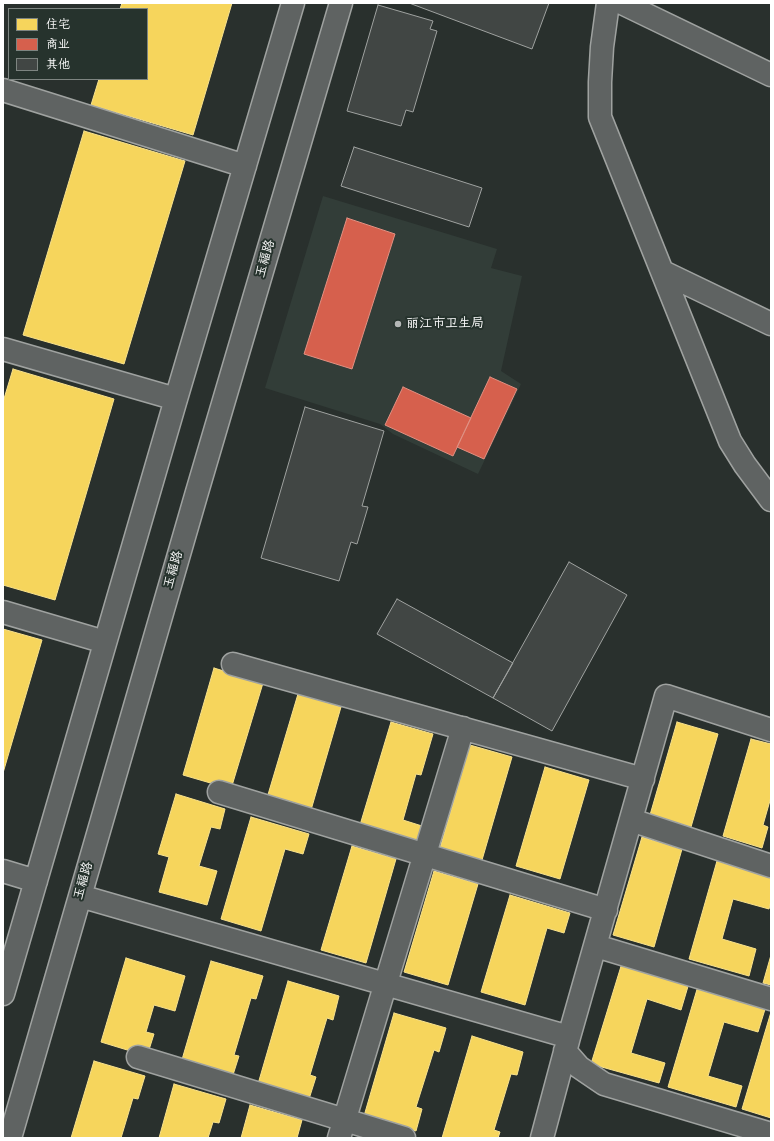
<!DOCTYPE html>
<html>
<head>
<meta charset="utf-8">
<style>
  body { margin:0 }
  #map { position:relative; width:774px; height:1141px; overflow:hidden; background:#29302d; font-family:Mynerve,"LXGW WenKai TC",sans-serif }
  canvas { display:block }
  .frame { position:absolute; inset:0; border:4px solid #fff; pointer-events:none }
  .legend { position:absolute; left:8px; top:8px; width:140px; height:72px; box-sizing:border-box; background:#26332d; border:1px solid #7d8581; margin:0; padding:5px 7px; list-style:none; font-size:12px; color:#fff }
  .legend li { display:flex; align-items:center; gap:8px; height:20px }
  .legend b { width:20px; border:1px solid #7d8581 }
</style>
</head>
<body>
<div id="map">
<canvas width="774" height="1141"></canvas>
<div class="frame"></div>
<ul class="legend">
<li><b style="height:11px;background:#f6d55c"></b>住宅</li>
<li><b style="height:11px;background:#d6604d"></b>商业</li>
<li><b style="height:11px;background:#414644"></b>其他</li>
</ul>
</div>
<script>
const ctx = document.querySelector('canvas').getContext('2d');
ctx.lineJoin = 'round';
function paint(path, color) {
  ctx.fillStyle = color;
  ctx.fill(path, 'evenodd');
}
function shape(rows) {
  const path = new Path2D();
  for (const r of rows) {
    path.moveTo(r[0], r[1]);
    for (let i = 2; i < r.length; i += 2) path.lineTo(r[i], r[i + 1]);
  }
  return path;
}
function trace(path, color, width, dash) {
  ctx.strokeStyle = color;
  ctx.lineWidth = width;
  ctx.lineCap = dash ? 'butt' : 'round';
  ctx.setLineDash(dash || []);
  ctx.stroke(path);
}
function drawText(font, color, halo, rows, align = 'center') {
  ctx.font = font + ' Mynerve,"LXGW WenKai TC",sans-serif';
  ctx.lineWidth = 4;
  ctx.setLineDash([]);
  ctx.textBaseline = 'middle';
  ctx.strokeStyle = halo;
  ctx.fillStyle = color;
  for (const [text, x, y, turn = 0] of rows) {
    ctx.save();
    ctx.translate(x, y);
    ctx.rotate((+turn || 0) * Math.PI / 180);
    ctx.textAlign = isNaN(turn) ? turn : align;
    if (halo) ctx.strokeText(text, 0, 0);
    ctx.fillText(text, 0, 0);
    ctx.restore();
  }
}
paint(shape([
  [323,196,497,249,491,268,522,276,501,371,521,384,478,474,393,434,380,424,265,388]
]), '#323d38');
const homes = shape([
  [122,3,232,3,193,135,91,105,99,79,147,79,147,9,120,9,122,3],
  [84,131,185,161,124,364,23,335,84,131],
  [13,369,114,399,55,600,3,585,3,402,13,369],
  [3,629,42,640,3,773,3,629],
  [214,668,263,683,231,789,183,775,214,668],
  [298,694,341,707,311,810,267,798,298,694],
  [391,722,433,734,421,775,416,774,403,820,422,826,418,842,360,825,391,722],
  [677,722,718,734,691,827,650,815,677,722],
  [751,739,771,744,771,797,763,825,768,827,762,848,723,836,751,739],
  [470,745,512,757,482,860,440,848,470,745],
  [545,767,589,780,560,879,516,866,545,767],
  [176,794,225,809,220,829,211,827,199,866,217,871,207,905,159,892,169,857,158,854,176,794],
  [251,817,309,834,303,854,285,849,261,931,221,919,251,817],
  [642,837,682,849,654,947,613,935,642,837],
  [352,846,396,859,366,963,321,950,352,846],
  [717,861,771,876,771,901,769,909,733,899,722,939,756,949,749,976,689,959,717,861],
  [434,871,478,884,448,985,404,972,434,871],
  [510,895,570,913,564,933,547,928,525,1005,481,992,510,895],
  [771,955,771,985,763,983,771,955],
  [126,958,185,976,175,1011,154,1005,146,1032,154,1034,147,1056,101,1042,126,958],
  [211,961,263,976,256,999,251,998,234,1055,239,1056,232,1078,181,1063,211,961],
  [622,963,689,983,681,1010,647,999,631,1053,665,1063,659,1083,591,1064,622,963],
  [288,981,339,996,333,1020,327,1018,310,1075,316,1077,309,1099,258,1084,288,981],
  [698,986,766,1006,758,1032,724,1022,708,1076,742,1086,736,1107,668,1087,698,986],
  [771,1012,771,1118,742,1109,771,1012],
  [394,1013,446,1028,439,1052,434,1050,416,1107,422,1109,416,1131,364,1116,394,1013],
  [472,1036,523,1052,517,1075,511,1074,494,1130,500,1132,498,1138,442,1138,472,1036],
  [94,1061,145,1076,138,1099,133,1098,121,1138,71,1138,94,1061],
  [174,1084,226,1099,219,1123,213,1122,208,1138,159,1138,174,1084],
  [250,1105,302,1120,297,1138,241,1138,250,1105]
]);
paint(homes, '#f6d55c');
trace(homes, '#f9e28d', 1);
const shops = shape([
  [347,218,395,234,352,369,304,354,347,218],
  [490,377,517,389,484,459,457,447,490,377],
  [403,387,471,418,453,456,385,425,403,387]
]);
paint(shops, '#d6604d');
trace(shops, '#e29082', 1);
const building = shape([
  [409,3,549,3,532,49,409,3],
  [378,5,433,21,430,29,437,31,413,112,406,110,401,126,347,111,378,5],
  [354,147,482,188,469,227,341,186,354,147],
  [305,407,384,431,362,506,368,507,357,544,351,542,339,581,261,558,305,407],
  [569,562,627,595,552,731,493,698,569,562],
  [397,599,513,663,493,698,377,634,397,599]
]);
paint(building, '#414644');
trace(building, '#9fa2a0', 1);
const minor = shape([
  [608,3,602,47,600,82,600,117,730,441,745,465,771,500],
  [622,3,771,75],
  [3,90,245,166],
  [663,272,771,324],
  [3,349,176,399],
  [3,612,105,642],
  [233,664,643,779],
  [219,792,606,910],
  [631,820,771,866],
  [3,871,36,881],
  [80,896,569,1037],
  [596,946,771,999],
  [3,994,176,399,293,3],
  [565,1051,579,1067,604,1084,771,1134],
  [138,1057,404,1138],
  [10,1138,197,492,341,3],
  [339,1138,463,728],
  [542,1138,569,1037,666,696,771,730]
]);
trace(minor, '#9fa2a0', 25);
trace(minor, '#5f6362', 22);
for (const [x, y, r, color] of [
  [398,324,4,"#b4b7b6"]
]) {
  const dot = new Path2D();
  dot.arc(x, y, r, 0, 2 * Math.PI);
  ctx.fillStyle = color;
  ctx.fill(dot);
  trace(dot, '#26332d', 1.5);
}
drawText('13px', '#fff', '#26332d', [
  ["玉福路",266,259,-74],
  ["玉福路",174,570,-74],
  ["玉福路",84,881,-74]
]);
drawText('13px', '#fff', '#26332d', [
  ["丽江市卫生局",406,324]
], 'left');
</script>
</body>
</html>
